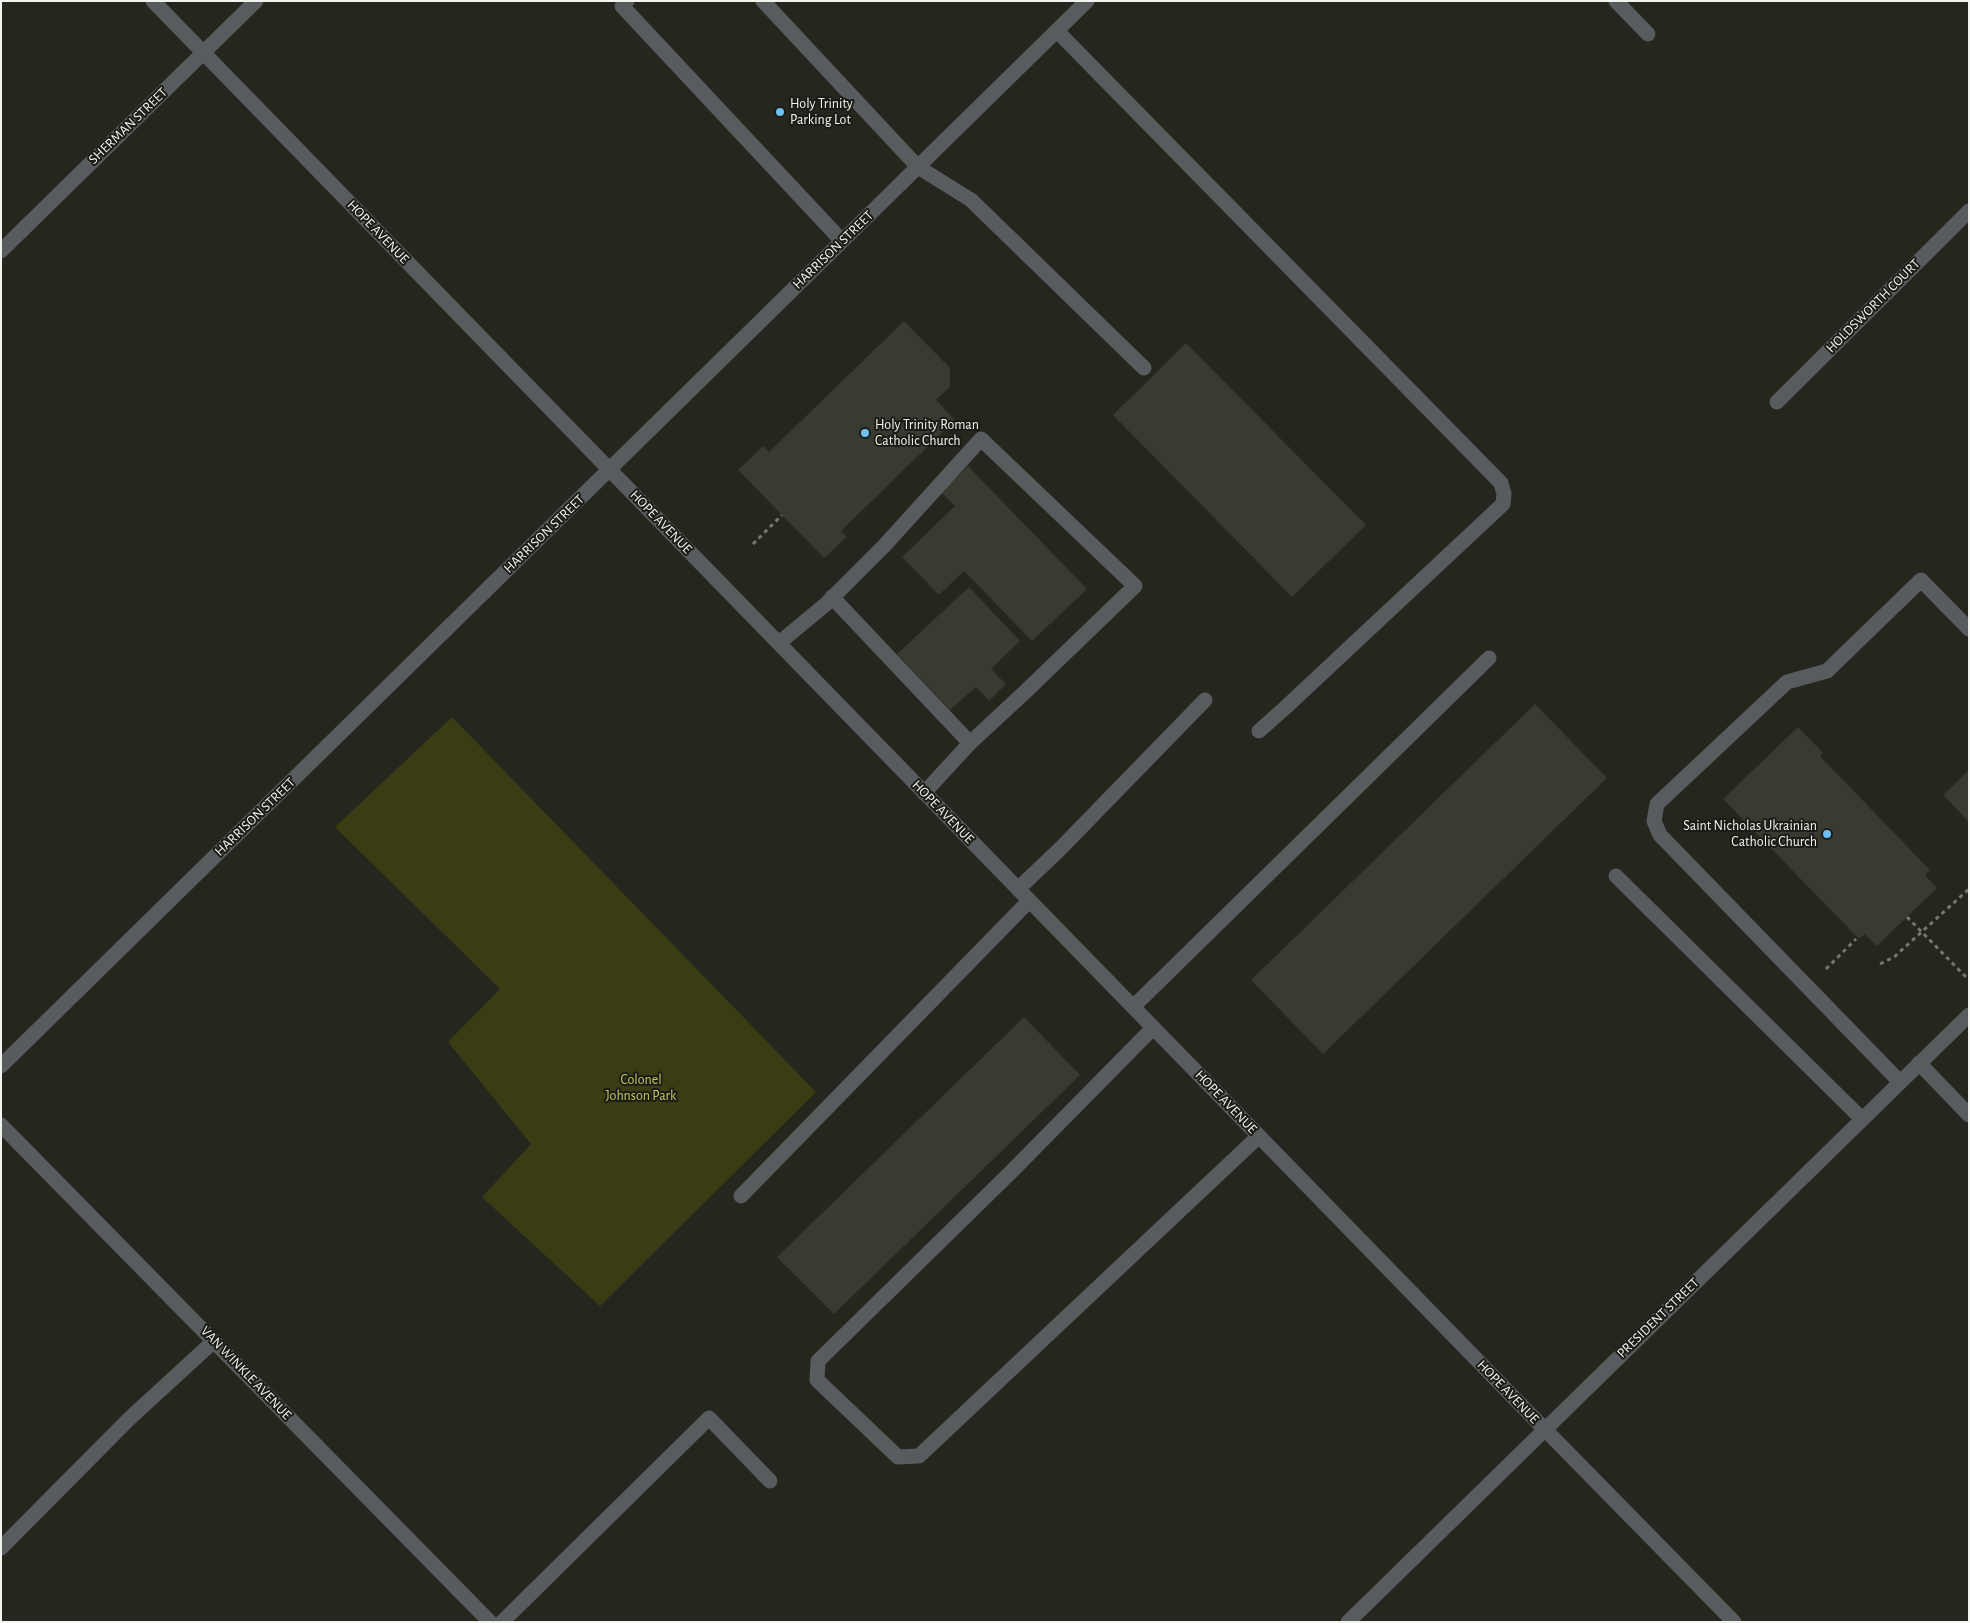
<!DOCTYPE html>
<html>
<head>
<meta charset="utf-8">
<style>
  body { margin:0 }
  #map { position:relative; width:1970px; height:1623px; overflow:hidden; background:#25261e; font-family:"Alegreya Sans",sans-serif }
  canvas { display:block }
  .frame { position:absolute; inset:0; border:2px solid #f3f4ef; pointer-events:none }
</style>
</head>
<body>
<div id="map">
<canvas width="1970" height="1623"></canvas>
<div class="frame"></div>
</div>
<script>
const ctx = document.querySelector('canvas').getContext('2d');
ctx.lineJoin = 'round';
function paint(path, color) {
  ctx.fillStyle = color;
  ctx.fill(path, 'evenodd');
}
function shape(rows) {
  const path = new Path2D();
  for (const r of rows) {
    path.moveTo(r[0], r[1]);
    for (let i = 2; i < r.length; i += 2) path.lineTo(r[i], r[i + 1]);
  }
  return path;
}
function trace(path, color, width, dash) {
  ctx.strokeStyle = color;
  ctx.lineWidth = width;
  ctx.lineCap = dash ? 'butt' : 'round';
  ctx.setLineDash(dash || []);
  ctx.stroke(path);
}
function drawText(font, color, halo, rows, align = 'center') {
  ctx.font = font + ' "Alegreya Sans",sans-serif';
  ctx.lineWidth = 4;
  ctx.setLineDash([]);
  ctx.textBaseline = 'middle';
  ctx.strokeStyle = halo;
  ctx.fillStyle = color;
  for (const [text, x, y, turn = 0] of rows) {
    ctx.save();
    ctx.translate(x, y);
    ctx.rotate((+turn || 0) * Math.PI / 180);
    ctx.textAlign = isNaN(turn) ? turn : align;
    if (halo) ctx.strokeText(text, 0, 0);
    ctx.fillText(text, 0, 0);
    ctx.restore();
  }
}
paint(shape([
  [452,717,816,1092,600,1306,482,1197,531,1144,448,1042,500,989,335,827]
]), '#3a3d14');
paint(shape([
  [904,321,950,368,950,387,936,400,955,420,841,531,847,537,824,558,738,470,763,446,769,452],
  [1186,343,1366,525,1292,597,1113,415],
  [968,466,1087,589,1032,641,964,571,939,595,902,557,955,506,941,492],
  [969,587,1020,641,991,669,1006,684,989,701,976,687,950,710,897,654],
  [1535,704,1607,778,1323,1054,1251,980],
  [1798,727,1823,753,1820,756,1930,870,1925,875,1937,888,1877,946,1865,934,1859,939,1723,799],
  [1969,770,1969,822,1943,795],
  [1024,1017,1080,1075,834,1314,777,1257]
]), '#393a32');
trace(shape([
  [753,544,782,515],
  [1907,917,1966,977],
  [1880,964,1894,957,1969,889],
  [1826,969,1856,939]
]), '#767770', 3, [4, 4]);
trace(shape([
  [153,1,1519,1403,1734,1622],
  [627,1,622,6,842,241],
  [763,1,918,167,971,200,1144,368],
  [1616,1,1648,34],
  [1057,31,1501,483,1504,494,1503,504,1286,707,1259,731],
  [1,251,256,1],
  [1777,402,1969,211],
  [832,597,970,743],
  [779,643,826,604,884,546,981,439,1135,586,1025,692,970,743,924,793],
  [1616,876,1862,1119],
  [1018,889,1060,849,1205,700],
  [1133,1007,1489,658],
  [1153,1028,1011,1172,818,1361,817,1380,898,1457,919,1456,1259,1136],
  [1919,1063,1969,1115],
  [1,1066,1087,1],
  [1900,1082,1660,835,1654,821,1657,804,1787,682,1827,671,1921,580,1969,629],
  [1,1125,490,1622],
  [741,1196,1029,901],
  [1,1548,130,1418,214,1341],
  [502,1622,709,1418,770,1481],
  [1348,1622,1969,1015]
]), '#585c5e', 15);
for (const [x, y, r, color] of [
  [780,112,5,"#6dc2f3"],
  [865,433,5,"#6dc2f3"],
  [1827,834,5,"#6dc2f3"]
]) {
  const dot = new Path2D();
  dot.arc(x, y, r, 0, 2 * Math.PI);
  ctx.fillStyle = color;
  ctx.fill(dot);
  trace(dot, '#1b1c15', 2);
}
drawText('14px', '#f3f4ef', '#1b1c15', [
  ["Holy Trinity",790,104],
  ["Parking Lot",790,120],
  ["Holy Trinity Roman",875,425],
  ["Catholic Church",875,441],
  ["Saint Nicholas Ukrainian",1817,826,"right"],
  ["Catholic Church",1817,842,"right"]
], 'left');
drawText('14px', '#f3f4ef', '#1b1c15', [
  ["SHERMAN STREET",128,126,-44],
  ["HOPE AVENUE",378,232,46],
  ["HARRISON STREET",833,250,-44],
  ["HOLDSWORTH COURT",1873,306,-45],
  ["HOPE AVENUE",661,522,46],
  ["HARRISON STREET",544,534,-44],
  ["HOPE AVENUE",943,812,46],
  ["HARRISON STREET",255,817,-44],
  ["HOPE AVENUE",1226,1102,46],
  ["PRESIDENT STREET",1658,1318,-44],
  ["VAN WINKLE AVENUE",246,1373,46],
  ["HOPE AVENUE",1508,1392,46]
]);
drawText('14px', '#c1cb5d', '#1b1c15', [
  ["Colonel",641,1080],
  ["Johnson Park",641,1096]
]);
</script>
</body>
</html>
